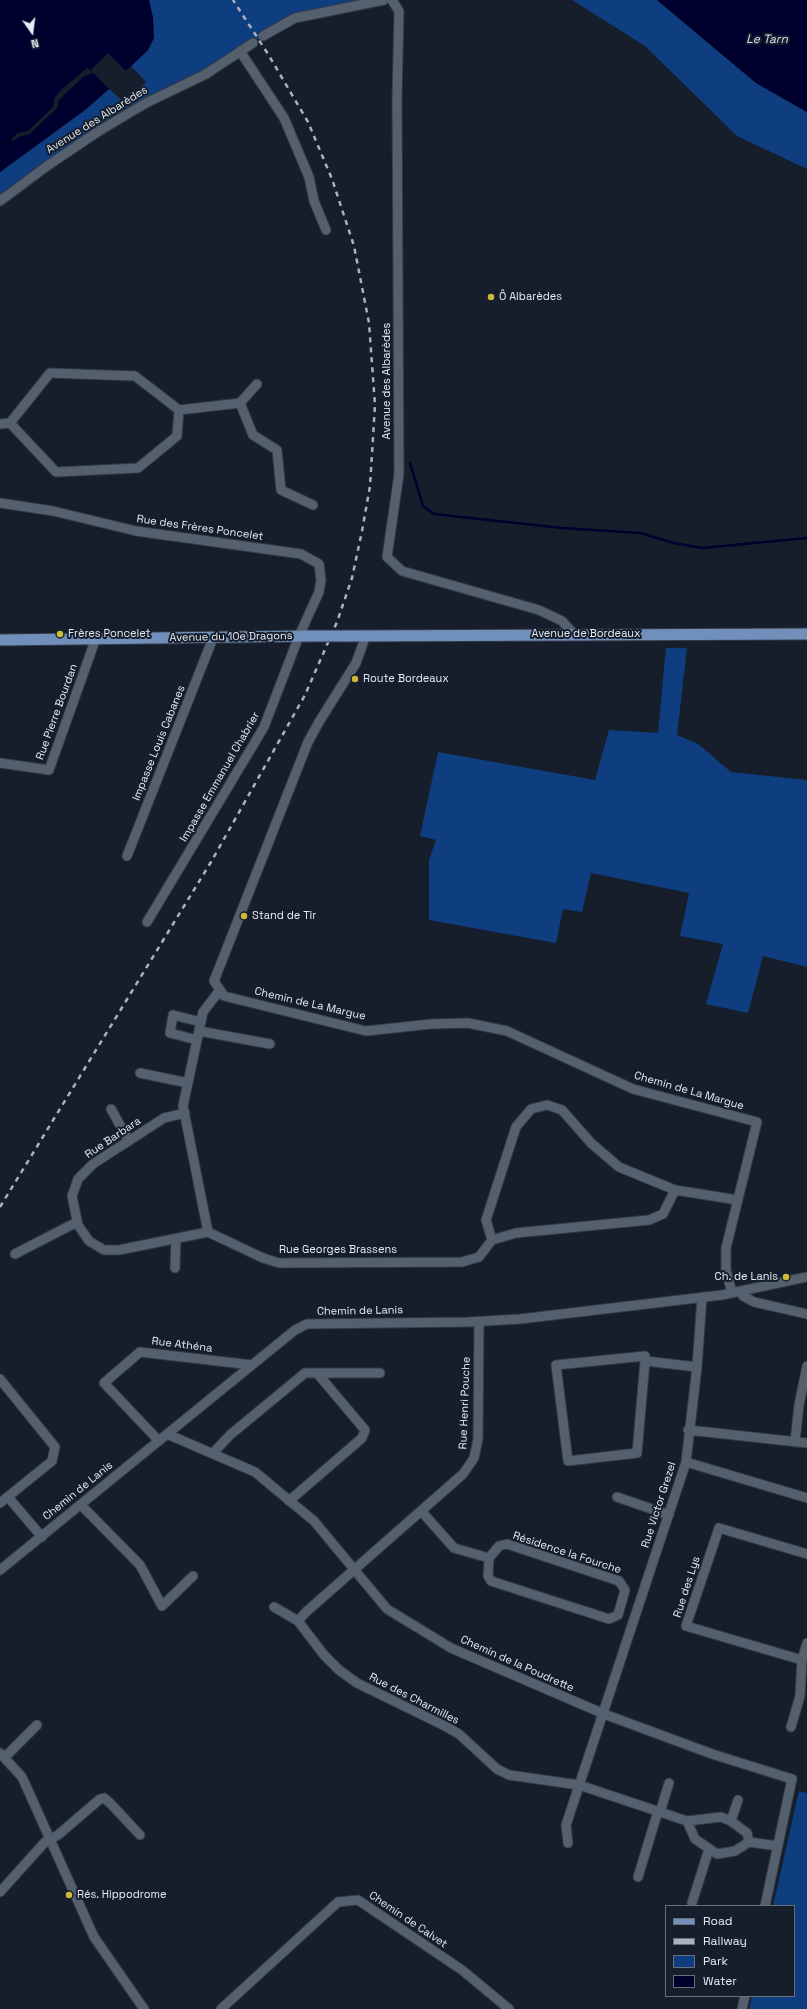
<!DOCTYPE html>
<html>
<head>
<meta charset="utf-8">
<style>
  body { margin:0 }
  #map { position:relative; width:807px; height:2009px; overflow:hidden; background:#161e2b; font-family:"Space Grotesk",sans-serif }
  canvas { display:block }
  .legend { position:absolute; left:665px; top:1905px; width:130px; height:92px; box-sizing:border-box; background:#161e2b; border:1px solid #69707c; margin:0; padding:5px 7px; list-style:none; font-size:12px; color:#e6ecf5 }
  .legend li { display:flex; align-items:center; gap:8px; height:20px }
  .legend b { width:20px; border:1px solid #69707c }
  .north { position:absolute; left:12px; top:12px; width:40px; height:40px; -webkit-text-stroke:3px #161e2b; paint-order:stroke; rotate:166deg; font-size:11px; font-weight:700; line-height:16px; text-align:center; color:#e6ecf5 }
  .north::after { content:''; display:block; margin:auto; width:14px; height:18px; background:#e6ecf5; clip-path:polygon(50% 0,100% 100%,50% 72%,0 100%) }
</style>
</head>
<body>
<div id="map">
<canvas width="807" height="2009"></canvas>
<ul class="legend">
<li><b style="height:5px;background:#718fbb"></b>Road</li>
<li><b style="height:5px;background:#abb2bc"></b>Railway</li>
<li><b style="height:11px;background:#0f3e80"></b>Park</li>
<li><b style="height:11px;background:#00002e"></b>Water</li>
</ul>
<div class="north">N</div>
</div>
<script>
const ctx = document.querySelector('canvas').getContext('2d');
ctx.lineJoin = 'round';
function paint(path, color) {
  ctx.fillStyle = color;
  ctx.fill(path, 'evenodd');
}
function shape(rows) {
  const path = new Path2D();
  for (const r of rows) {
    path.moveTo(r[0], r[1]);
    for (let i = 2; i < r.length; i += 2) path.lineTo(r[i], r[i + 1]);
  }
  return path;
}
function trace(path, color, width, dash) {
  ctx.strokeStyle = color;
  ctx.lineWidth = width;
  ctx.lineCap = dash ? 'butt' : 'round';
  ctx.setLineDash(dash || []);
  ctx.stroke(path);
}
function drawText(font, color, halo, rows, align = 'center') {
  ctx.font = font + ' "Space Grotesk",sans-serif';
  ctx.lineWidth = 4;
  ctx.setLineDash([]);
  ctx.textBaseline = 'middle';
  ctx.strokeStyle = halo;
  ctx.fillStyle = color;
  for (const [text, x, y, turn = 0] of rows) {
    ctx.save();
    ctx.translate(x, y);
    ctx.rotate((+turn || 0) * Math.PI / 180);
    ctx.textAlign = isNaN(turn) ? turn : align;
    if (halo) ctx.strokeText(text, 0, 0);
    ctx.fillText(text, 0, 0);
    ctx.restore();
  }
}
paint(shape([
  [149,0,384,0,295,18,270,31,206,74,146,103,0,201,0,172,85,110,109,89,125,103,146,82,131,66,148,50,153,18],
  [572,0,657,0,756,83,807,112,807,169,737,136,645,46],
  [666,648,687,648,677,735,698,744,731,772,807,780,807,967,763,956,748,1013,706,1004,723,944,680,936,689,893,591,873,582,912,563,909,556,943,429,920,429,860,436,840,420,836,438,752,595,780,609,730,658,733],
  [799,1791,807,1793,807,2009,749,2009,752,1996,794,1996,794,1906,773,1906]
]), '#0f3e80');
paint(shape([
  [0,0,149,0,153,18,154,38,148,50,126,71,108,53,91,70,109,89,85,110,0,172],
  [657,0,807,0,807,112,756,83]
]), '#00002e');
paint(shape([
  [87,68,94,73,84,76,58,101,58,107,30,134,19,137,14,141,11,139,18,133,28,131,53,107,54,99,60,91]
]), '#161e2b');
trace(shape([
  [410,463,423,506,434,514,562,528,640,533,674,543,702,548,807,538]
]), '#00002e', 2.5);
const minor = shape([
  [392,0,399,11,397,98,399,474,387,557,402,571,539,610,562,621,574,634],
  [263,36,295,18,384,0],
  [240,51,284,118,309,177,314,201,326,230],
  [0,201,47,166,99,131,146,103,206,74,253,43],
  [257,384,240,403,253,435,277,450,281,490,313,505],
  [10,423,50,373,135,376,179,410],
  [0,424,10,423,56,472,138,468,177,436,179,410,240,403],
  [0,503,53,511,136,531,301,554,319,564,321,580,319,592,299,636,264,727,147,922],
  [366,635,356,663,319,722,308,742,214,981,224,996,366,1031,431,1024,468,1023,507,1031,633,1089,757,1122,726,1248,726,1270,732,1293],
  [0,763,49,770,96,638],
  [127,856,213,638],
  [220,990,203,1012,183,1106,208,1232,263,1258,279,1263,462,1262,479,1257,492,1240,516,1233,649,1220,663,1214,675,1190],
  [199,1031,270,1044],
  [197,1040,170,1033,173,1015,201,1022],
  [140,1073,188,1083],
  [111,1109,129,1141],
  [185,1113,164,1118,93,1164,78,1179,72,1196,78,1225,89,1241,104,1250,119,1250,208,1232],
  [492,1240,486,1220,516,1127,531,1109,547,1105,562,1110,591,1143,619,1167,675,1190,738,1200],
  [15,1254,77,1222],
  [175,1268,176,1239],
  [741,1292,743,1296,754,1302,807,1314],
  [645,1361,637,1453,568,1461,556,1365,645,1356,645,1361,697,1367],
  [317,1373,380,1373],
  [0,1379,55,1447,52,1461,0,1503],
  [688,1430,807,1443],
  [167,1434,255,1472,314,1521,387,1609,451,1648,604,1714,712,1754,792,1779,765,1906],
  [159,1441,104,1383,140,1352,252,1365],
  [795,1442,799,1405,807,1366],
  [213,1453,230,1435,305,1373,317,1373,365,1430,362,1438,289,1501],
  [686,1462,807,1498],
  [8,1497,42,1537],
  [617,1497,669,1515],
  [81,1505,140,1565,162,1606,193,1576],
  [422,1512,454,1548,489,1558],
  [507,1544,619,1581,625,1590,618,1615,609,1619,491,1581,488,1576,489,1558,499,1546,507,1544],
  [807,1554,719,1528,686,1626,802,1660,807,1643],
  [0,1570,295,1330,307,1324,469,1322,520,1319,722,1295,807,1277],
  [274,1607,298,1621,324,1655,339,1670,357,1683,443,1725,459,1734,497,1769,509,1775,579,1785,687,1821,695,1839,717,1854,735,1851,749,1842,778,1846],
  [298,1621,306,1612,463,1474,474,1458,478,1439,479,1322],
  [791,1727,800,1696,802,1660],
  [0,1753,22,1777,94,1937,144,2009],
  [5,1757,37,1725],
  [660,1812,669,1783],
  [687,1821,721,1817,731,1821,747,1833,749,1842],
  [731,1821,738,1800],
  [568,1843,566,1825,686,1462,697,1367,702,1297],
  [638,1877,658,1811],
  [0,1892,45,1842,58,1835,100,1799,104,1798,110,1803,140,1835],
  [692,1903,709,1849],
  [221,2009,338,1902,358,1900,462,1970,509,2009],
  [742,2009,745,1996]
]);
const primary = shape([
  [349,636,807,634],
  [0,640,308,636]
]);
trace(minor, '#353a45', 11);
trace(primary, '#353a45', 13);
trace(minor, '#55606f', 9);
trace(primary, '#718fbb', 11);
trace(shape([
  [0,1207,211,862,305,695,337,622,352,578,362,531,370,486,375,405,369,323,354,246,332,179,308,122,268,54,233,0]
]), '#abb2bc', 2.5, [5, 5]);
const primaryBridge = shape([
  [308,636,349,636]
]);
trace(primaryBridge, '#353a45', 13, []);
trace(primaryBridge, '#718fbb', 11);
for (const [x, y, r, color] of [
  [491,297,4,"#cbba39"],
  [60,634,4,"#cbba39"],
  [355,679,4,"#cbba39"],
  [244,916,4,"#cbba39"],
  [786,1277,4,"#cbba39"],
  [69,1895,4,"#cbba39"]
]) {
  const dot = new Path2D();
  dot.arc(x, y, r, 0, 2 * Math.PI);
  ctx.fillStyle = color;
  ctx.fill(dot);
  trace(dot, '#161e2b', 1.5);
}
drawText('11px', '#e6ecf5', '#161e2b', [
  ["Avenue des Albarèdes",97,120,-32],
  ["Avenue des Albarèdes",387,381,-90],
  ["Rue des Frères Poncelet",200,528,8],
  ["Avenue de Bordeaux",586,634],
  ["Avenue du 10e Dragons",231,637,-1],
  ["Rue Pierre Bourdan",57,712,-70],
  ["Impasse Louis Cabanes",159,743,-68],
  ["Impasse Emmanuel Chabrier",220,777,-60],
  ["Chemin de La Margue",310,1004,13],
  ["Chemin de La Margue",689,1091,16],
  ["Rue Barbara",113,1138,-34],
  ["Rue Georges Brassens",338,1250],
  ["Chemin de Lanis",360,1311,-1],
  ["Rue Athéna",182,1345,7],
  ["Rue Henri Pouche",465,1403,-88],
  ["Chemin de Lanis",78,1491,-39],
  ["Rue Victor Grezel",659,1505,-72],
  ["Résidence la Fourche",567,1553,18],
  ["Rue des Lys",687,1587,-72],
  ["Chemin de la Poudrette",517,1664,24],
  ["Rue des Charmilles",414,1699,27],
  ["Chemin de Calvet",408,1920,34]
]);
drawText('11px', '#e6ecf5', '#161e2b', [
  ["Ô Albarèdes",499,297],
  ["Frères Poncelet",68,634],
  ["Route Bordeaux",363,679],
  ["Stand de Tir",252,916],
  ["Ch. de Lanis",778,1277,"right"],
  ["Rés. Hippodrome",77,1895]
], 'left');
drawText('italic 12px', '#d4e1f5', '#161e2b', [
  ["Le Tarn",767,40]
]);
</script>
</body>
</html>
